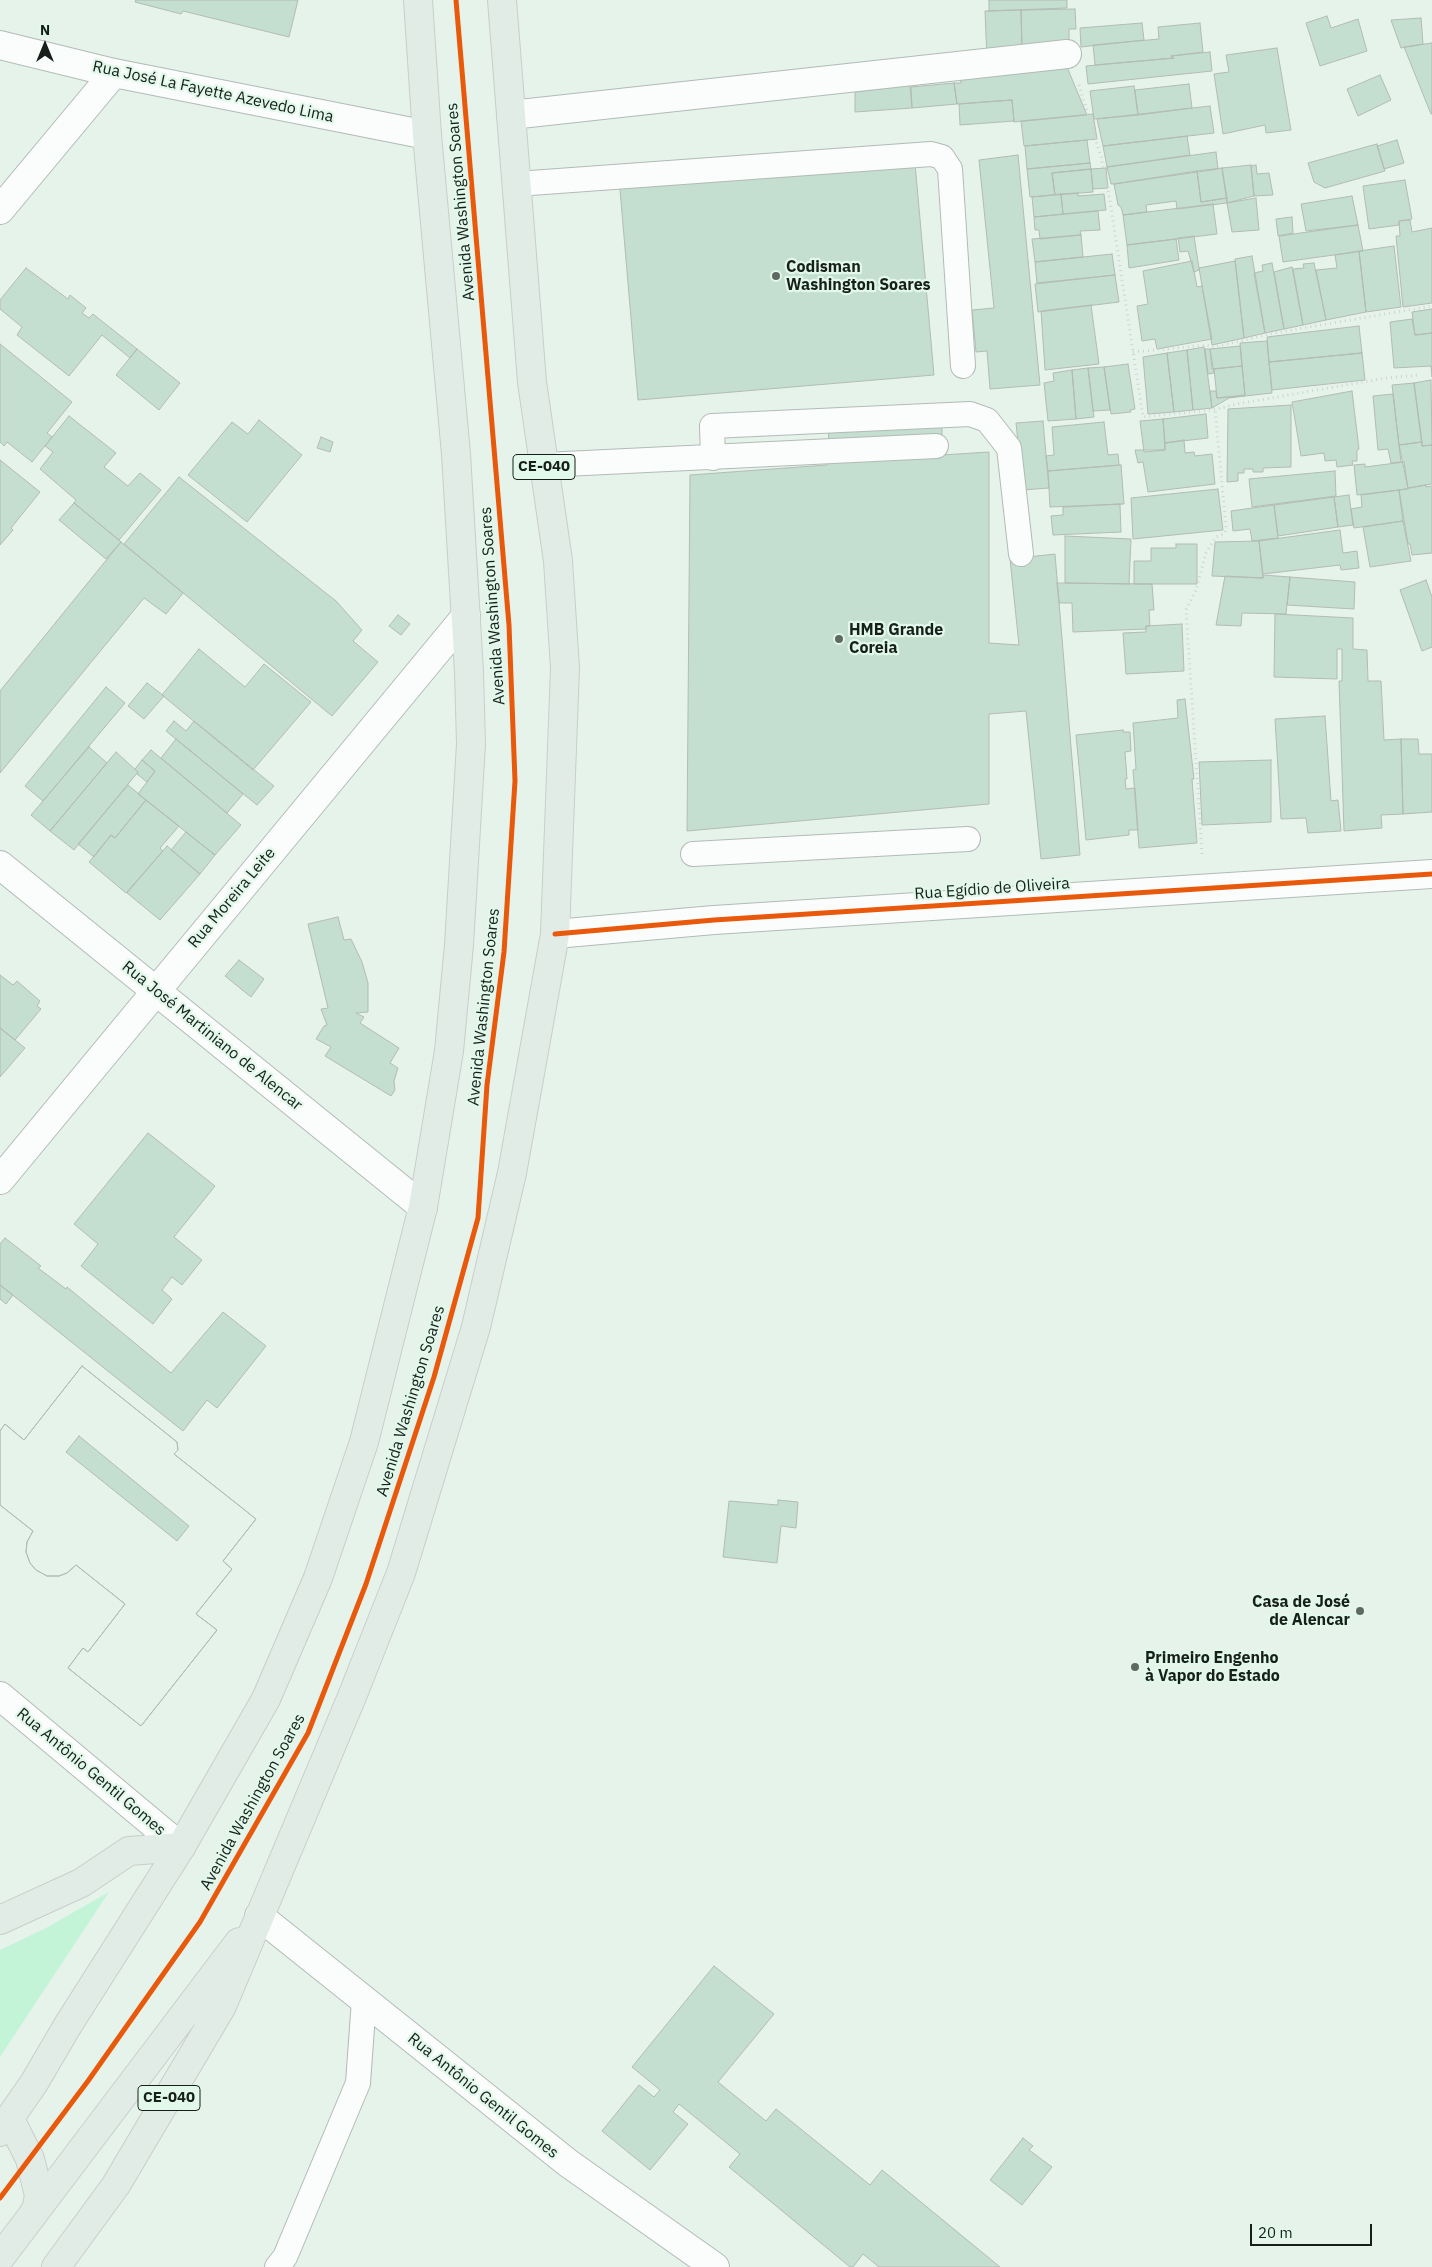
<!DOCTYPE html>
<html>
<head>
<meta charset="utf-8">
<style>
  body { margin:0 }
  #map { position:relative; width:1432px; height:2267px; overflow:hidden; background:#e6f3eb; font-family:"IBM Plex Sans",sans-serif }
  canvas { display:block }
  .north { position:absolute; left:20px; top:20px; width:50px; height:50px; -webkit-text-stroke:4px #e1f8ea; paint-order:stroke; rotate:0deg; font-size:14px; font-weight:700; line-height:20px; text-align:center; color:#171f1b }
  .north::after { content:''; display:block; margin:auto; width:18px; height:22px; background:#171f1b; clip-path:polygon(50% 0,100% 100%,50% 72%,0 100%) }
  .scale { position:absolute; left:1250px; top:2224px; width:122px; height:22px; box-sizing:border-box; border:2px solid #171f1b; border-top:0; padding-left:6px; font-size:15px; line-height:18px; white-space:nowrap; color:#171f1b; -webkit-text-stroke:4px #e1f8ea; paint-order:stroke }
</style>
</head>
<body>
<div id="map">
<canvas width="1432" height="2267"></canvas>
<div class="north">N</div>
<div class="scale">20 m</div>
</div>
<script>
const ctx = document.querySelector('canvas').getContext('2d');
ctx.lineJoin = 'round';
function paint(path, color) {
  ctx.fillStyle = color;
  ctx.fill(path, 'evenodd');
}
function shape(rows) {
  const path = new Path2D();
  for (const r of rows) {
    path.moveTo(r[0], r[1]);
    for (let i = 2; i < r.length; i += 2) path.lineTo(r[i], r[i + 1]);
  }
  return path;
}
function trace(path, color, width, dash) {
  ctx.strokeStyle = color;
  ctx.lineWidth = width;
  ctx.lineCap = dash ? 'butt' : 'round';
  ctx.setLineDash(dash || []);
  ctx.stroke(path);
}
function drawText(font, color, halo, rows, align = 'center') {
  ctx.font = font + ' "IBM Plex Sans",sans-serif';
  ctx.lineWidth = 4.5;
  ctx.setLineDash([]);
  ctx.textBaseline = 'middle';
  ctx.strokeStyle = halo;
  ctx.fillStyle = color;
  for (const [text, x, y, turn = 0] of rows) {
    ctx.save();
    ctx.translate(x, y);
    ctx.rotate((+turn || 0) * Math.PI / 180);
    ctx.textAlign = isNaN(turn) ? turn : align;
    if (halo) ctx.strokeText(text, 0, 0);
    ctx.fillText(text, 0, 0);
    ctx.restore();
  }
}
paint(shape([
  [109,1892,0,2057,0,1950,46,1928]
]), '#c3f4d8');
const building = shape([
  [136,0,298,0,289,37,183,11,181,14,135,2,136,0],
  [989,0,1067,0,1067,8,989,11,989,0],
  [1075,9,1076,29,1069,29,1069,48,1022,50,1021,10,1075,9],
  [1021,10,1022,50,987,59,985,11,1021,10],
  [1327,16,1331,28,1358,19,1367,51,1320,66,1306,23,1327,16],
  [1421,18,1423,44,1401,48,1391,20,1421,18],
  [1142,23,1144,40,1081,47,1080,28,1142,23],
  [1200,23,1203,52,1171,56,1174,58,1095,65,1093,45,1159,39,1158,27,1200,23],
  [1432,43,1432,114,1431,114,1404,47,1432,43],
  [1277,48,1291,130,1266,133,1265,125,1223,134,1214,74,1229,72,1226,55,1277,48],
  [1210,52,1212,71,1088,84,1086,66,1174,58,1171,56,1210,52],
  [1067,67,1087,115,1014,122,1012,100,957,104,954,83,961,83,960,76,1067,67],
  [1380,75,1391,100,1358,116,1347,89,1380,75],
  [954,83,957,104,912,108,911,87,954,83],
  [1189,84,1192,108,1138,115,1135,90,1189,84],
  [895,85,910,85,912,108,855,112,855,92,895,87,895,85],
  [1134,86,1138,115,1094,119,1090,91,1134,86],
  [1012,100,1014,121,960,125,959,104,1012,100],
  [1210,106,1214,133,1103,146,1097,119,1210,106],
  [1093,114,1097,139,1024,146,1021,121,1093,114],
  [1187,136,1190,155,1107,167,1103,146,1187,136],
  [1087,140,1090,163,1027,169,1025,146,1087,140],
  [1397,140,1404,163,1384,169,1377,146,1397,140],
  [1377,144,1385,171,1325,188,1314,182,1308,163,1377,144],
  [914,152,934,375,638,400,619,178,914,152],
  [1216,152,1218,169,1114,184,1111,184,1107,167,1216,152],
  [1018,155,1040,385,990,389,987,351,976,352,972,310,994,308,979,160,1018,155],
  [1090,163,1091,169,1052,173,1055,195,1030,197,1027,169,1090,163],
  [1251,165,1254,196,1227,203,1222,168,1251,165],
  [1256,165,1257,174,1269,173,1273,195,1254,196,1251,166,1256,165],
  [1106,168,1108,188,1093,189,1091,169,1106,168],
  [1222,168,1227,198,1201,202,1197,171,1222,168],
  [1091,169,1093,192,1055,195,1052,173,1091,169],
  [1197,171,1201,202,1227,198,1227,203,1177,209,1176,201,1146,205,1147,212,1123,215,1121,207,1118,205,1114,184,1197,171],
  [1405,180,1412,219,1399,221,1399,225,1369,229,1363,186,1405,180],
  [1078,193,1078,196,1104,194,1106,210,1063,214,1061,194,1078,193],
  [1061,194,1063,214,1034,217,1032,197,1061,194],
  [1352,196,1358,225,1306,231,1301,204,1352,196],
  [1256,198,1259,230,1232,232,1227,203,1256,198],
  [1213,204,1217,234,1127,245,1123,215,1213,204],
  [1098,211,1100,230,1080,231,1081,235,1040,239,1039,230,1035,230,1034,217,1098,211],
  [1292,217,1293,233,1278,236,1276,219,1292,217],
  [1410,220,1412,232,1432,228,1432,303,1403,307,1396,236,1400,236,1399,221,1410,220],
  [1358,225,1363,251,1283,262,1279,236,1358,225],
  [1081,235,1083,257,1035,262,1032,239,1081,235],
  [1194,236,1199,268,1199,270,1194,272,1188,251,1180,252,1178,238,1194,236],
  [1176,239,1179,260,1129,268,1127,245,1176,239],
  [1394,246,1401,307,1366,312,1359,251,1394,246],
  [1359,251,1366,312,1326,320,1316,270,1337,268,1335,255,1359,251],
  [1112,254,1115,275,1037,283,1035,262,1112,254],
  [1252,256,1265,333,1244,338,1235,259,1252,256],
  [1192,261,1197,287,1202,286,1212,339,1157,349,1155,339,1142,341,1137,306,1148,304,1143,271,1192,261],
  [1235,261,1244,338,1212,345,1199,268,1235,261],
  [1272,263,1284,329,1265,333,1254,273,1263,271,1262,265,1272,263],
  [1314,263,1326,320,1303,325,1293,269,1304,268,1303,264,1314,263],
  [1292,267,1303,325,1284,329,1274,272,1292,267],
  [26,268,68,299,70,295,86,308,82,313,89,318,93,314,137,349,130,358,102,335,69,376,17,335,22,327,0,309,0,300,26,268],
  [1115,275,1119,302,1038,312,1035,284,1115,275],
  [1091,305,1099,364,1045,370,1041,311,1091,305],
  [1432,309,1432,333,1415,335,1412,312,1432,309],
  [1412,319,1415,335,1432,333,1432,377,1431,366,1394,368,1390,322,1412,319],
  [1359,326,1362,353,1269,362,1267,337,1359,326],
  [1267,341,1272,393,1245,396,1240,343,1267,341],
  [0,344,72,402,47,433,52,437,32,462,7,442,4,446,0,442,0,344],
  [1240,346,1242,366,1212,369,1210,349,1240,346],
  [1204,347,1212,408,1193,410,1187,350,1204,347],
  [137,349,180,383,159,410,116,375,137,349],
  [1205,349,1210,349,1214,373,1208,374,1205,349],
  [1187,350,1193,410,1174,412,1167,353,1187,350],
  [1167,353,1174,412,1148,414,1143,357,1167,353],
  [1362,353,1365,380,1272,390,1269,362,1362,353],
  [1128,364,1135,409,1130,410,1131,412,1111,414,1104,367,1128,364],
  [1242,366,1245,395,1217,398,1214,369,1242,366],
  [1104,367,1110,410,1093,411,1088,368,1104,367],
  [1088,368,1094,417,1076,419,1072,370,1088,368],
  [1072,370,1076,419,1048,421,1044,383,1054,381,1053,373,1072,370],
  [1431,380,1432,445,1422,446,1414,383,1431,380],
  [1414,383,1422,442,1399,445,1392,385,1414,383],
  [1210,391,1216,391,1217,398,1245,396,1229,398,1212,408,1210,391],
  [1352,391,1359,449,1357,450,1357,461,1352,461,1353,465,1337,467,1336,460,1325,461,1324,453,1301,456,1292,402,1352,391],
  [1393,394,1401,462,1391,463,1388,449,1378,450,1373,396,1393,394],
  [1291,405,1291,467,1263,468,1263,472,1253,472,1253,469,1244,469,1244,473,1238,473,1238,481,1227,482,1228,409,1291,405],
  [1206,414,1208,438,1165,443,1163,419,1206,414],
  [69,416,116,453,104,467,128,486,140,473,161,490,119,540,74,503,76,500,40,469,53,452,45,446,69,416],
  [1163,419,1165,450,1144,452,1140,421,1163,419],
  [259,420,302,455,247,522,188,475,232,422,248,434,259,420],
  [942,421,942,455,989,452,989,643,1019,645,1010,559,1055,554,1080,855,1041,859,1026,711,989,714,989,804,687,831,690,475,827,465,829,429,942,421],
  [1043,421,1049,488,1023,490,1016,423,1043,421],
  [1104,422,1108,455,1118,454,1119,465,1048,471,1046,456,1054,455,1052,427,1104,422],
  [321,437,333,442,330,452,317,448,321,437],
  [1184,440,1185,453,1194,452,1195,456,1212,454,1215,484,1148,492,1143,462,1138,463,1135,450,1165,450,1165,443,1184,440],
  [1422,442,1422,446,1432,445,1432,484,1408,488,1399,445,1422,442],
  [0,460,40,492,11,528,13,530,0,545,0,460],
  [1404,462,1408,489,1357,495,1354,465,1365,464,1365,467,1404,462],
  [1121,465,1124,504,1050,507,1048,471,1121,465],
  [1335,471,1336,496,1252,507,1249,479,1335,471],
  [179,477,336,601,362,630,353,641,378,662,332,716,124,544,179,477],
  [1426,485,1426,487,1432,486,1432,553,1412,555,1410,544,1408,544,1399,490,1426,485],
  [1218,489,1223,530,1133,539,1131,498,1218,489],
  [1399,490,1403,521,1354,528,1351,509,1362,507,1361,495,1399,490],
  [1349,495,1353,525,1338,527,1334,497,1349,495],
  [1334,497,1338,527,1278,536,1274,505,1334,497],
  [74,503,121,542,106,559,59,520,74,503],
  [1120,504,1121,532,1053,535,1051,516,1063,515,1063,507,1120,504],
  [1274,505,1278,538,1252,541,1250,529,1233,531,1231,511,1274,505],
  [1403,521,1411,561,1370,567,1363,527,1403,521],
  [1340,530,1343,553,1357,551,1359,568,1341,570,1340,565,1263,574,1259,541,1340,530],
  [1065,536,1131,539,1129,584,1065,583,1065,536],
  [1259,541,1263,578,1212,576,1215,542,1259,541],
  [121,542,183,593,166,614,144,598,0,773,0,691,121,542],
  [1176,544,1197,544,1197,584,1134,584,1134,561,1151,561,1151,548,1176,548,1176,544],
  [1263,575,1290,577,1286,614,1242,613,1241,626,1216,625,1225,576,1263,578,1263,575],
  [1290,577,1355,582,1354,609,1287,605,1290,577],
  [1426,580,1432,597,1432,647,1422,651,1400,590,1426,580],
  [1057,583,1152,584,1154,610,1149,610,1150,626,1146,626,1146,629,1073,632,1072,603,1059,603,1057,583],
  [1275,614,1353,618,1353,649,1367,650,1368,681,1381,681,1384,740,1401,739,1403,814,1381,815,1382,828,1344,831,1339,681,1342,681,1342,649,1337,649,1337,679,1274,677,1275,614],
  [398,615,410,624,401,635,389,626,398,615],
  [1182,624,1184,671,1126,674,1123,633,1146,632,1146,626,1182,624],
  [199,649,245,687,264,664,311,702,253,770,162,695,199,649],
  [147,683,164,696,144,719,128,706,147,683],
  [106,687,125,703,43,801,25,786,106,687],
  [1185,699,1194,779,1192,779,1197,843,1139,848,1133,770,1136,769,1133,723,1178,718,1177,700,1185,699],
  [1325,716,1331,801,1338,800,1341,831,1308,833,1306,818,1281,819,1275,719,1325,716],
  [174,721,186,731,194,721,274,786,257,805,166,731,174,721],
  [1123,730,1123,732,1130,732,1131,751,1125,752,1127,779,1125,779,1126,789,1135,788,1138,830,1129,830,1129,835,1086,840,1076,735,1123,730],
  [176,739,243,794,227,813,161,758,176,739],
  [1401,739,1418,739,1419,754,1432,754,1432,812,1403,814,1401,739],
  [89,747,107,763,50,831,31,815,89,747],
  [151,750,241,825,215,855,138,794,155,771,142,760,151,750],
  [116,752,138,772,74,850,50,831,116,752],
  [142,760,155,771,147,782,137,774,138,772,135,769,142,760],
  [1271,760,1271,822,1202,825,1199,762,1271,760],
  [128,785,146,800,115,838,111,835,94,857,78,844,128,785],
  [146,800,179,826,160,848,163,851,126,893,89,862,111,835,115,838,146,800],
  [186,832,215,855,200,874,171,850,186,832],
  [167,846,200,874,160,920,127,893,167,846],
  [338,917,344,940,351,939,362,962,368,983,368,1012,356,1013,364,1017,360,1023,399,1048,390,1063,398,1068,394,1081,395,1090,391,1096,325,1056,331,1047,316,1039,324,1026,327,1025,321,1009,328,1008,308,924,338,917],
  [239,960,264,979,251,997,225,976,239,960],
  [0,975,13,985,17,981,40,1001,37,1006,41,1009,15,1040,0,1028,0,975],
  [0,1028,25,1048,0,1077,0,1028],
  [148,1133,215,1186,174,1237,202,1260,182,1285,172,1277,162,1290,172,1299,153,1324,81,1266,98,1244,74,1224,148,1133],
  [5,1238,41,1266,38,1268,66,1289,67,1287,171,1373,223,1312,266,1346,217,1408,207,1400,183,1431,0,1285,0,1244,5,1238],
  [0,1285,13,1295,6,1304,0,1299,0,1285],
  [82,1366,177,1442,178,1450,174,1454,256,1519,223,1561,232,1569,196,1614,217,1630,141,1726,68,1668,83,1648,88,1652,125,1604,76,1565,67,1573,59,1576,47,1576,36,1570,30,1563,26,1552,27,1542,33,1531,0,1505,0,1431,5,1424,24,1440,82,1366],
  [79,1436,189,1526,177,1541,66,1452,79,1436],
  [82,1366,177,1442,178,1450,174,1454,256,1519,223,1561,232,1569,196,1614,217,1630,141,1726,68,1668,83,1648,88,1652,125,1604,76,1565,67,1573,59,1576,47,1576,36,1570,30,1563,26,1552,27,1542,33,1531,0,1505,0,1431,5,1424,24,1440,82,1366],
  [778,1500,798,1502,796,1528,781,1526,777,1563,723,1557,729,1501,778,1505,778,1500],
  [714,1966,774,2014,718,2082,766,2121,776,2109,870,2185,882,2170,1000,2267,879,2267,863,2254,853,2267,850,2267,729,2167,740,2154,679,2104,673,2112,688,2124,650,2170,602,2131,639,2085,654,2097,660,2090,632,2067,714,1966],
  [1023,2138,1033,2146,1029,2150,1052,2167,1022,2205,990,2180,1023,2138]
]);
paint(building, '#c4decf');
trace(building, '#b2bbb5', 1);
const service = shape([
  [517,184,931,154,942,157,950,169,963,366],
  [713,458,712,426,970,414,987,420,1009,448,1021,554],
  [544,465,936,446],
  [693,854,968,839],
  [277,2267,285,2257,358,2083,364,2000]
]);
const minor = shape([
  [0,45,114,73,427,135],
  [511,115,1067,54],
  [0,210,114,73],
  [0,865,423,1207],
  [555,934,714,920,1432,874],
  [0,1180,466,616],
  [0,1696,181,1847],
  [259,1916,568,2163,715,2267]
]);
const trunk = shape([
  [0,1920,81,1883,129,1851,181,1847],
  [10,2119,30,2159,39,2195,37,2207,32,2216],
  [0,2132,34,2083,68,2025,181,1847,266,1699,318,1578,364,1442,423,1207,449,1051,459,945,471,744,469,672,456,454,427,135,418,0],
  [0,2258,239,1942],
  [56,2267,116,2185,222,2006,351,1699,401,1573,476,1327,512,1173,555,934,565,668,558,561,532,382,502,0]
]);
trace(service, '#b2bbb6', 26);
trace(minor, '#b2bbb6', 30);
trace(trunk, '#c8ceca', 30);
trace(shape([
  [1079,85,1101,157,1110,201,1143,417,1212,410,1237,404,1386,378,1418,375],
  [1133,352,1206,345,1214,347,1274,333,1432,306],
  [1202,854,1186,610,1196,590,1206,553,1216,537,1225,533,1226,528,1215,410]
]), '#cfd3d1', 3, [1, 4]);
trace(service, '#fbfdfc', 24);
trace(minor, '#fbfdfc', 28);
trace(trunk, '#e2ece6', 28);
trace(shape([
  [555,934,714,920,1432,874],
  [0,2198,88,2081,200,1922,308,1733,366,1584,434,1377,478,1218,487,1085,504,952,515,781,509,625,456,0]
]), '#e8590c', 5);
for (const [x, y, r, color] of [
  [776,276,5,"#5f6964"],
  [839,639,5,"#5f6964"],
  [1360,1611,5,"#5f6964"],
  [1135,1667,5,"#5f6964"]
]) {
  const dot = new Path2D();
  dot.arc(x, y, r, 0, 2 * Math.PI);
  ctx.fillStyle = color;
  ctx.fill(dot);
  trace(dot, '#e1f8ea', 2);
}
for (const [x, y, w] of [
  [544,467,62],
  [169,2098,62]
]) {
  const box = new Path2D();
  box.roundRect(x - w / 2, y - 12.5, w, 25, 4);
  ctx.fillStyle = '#e1f8ea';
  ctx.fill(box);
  trace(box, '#171f1b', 1);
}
drawText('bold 15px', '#171f1b', null, [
  ["CE-040",544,467],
  ["CE-040",169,2098]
]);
drawText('16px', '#171f1b', '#e1f8ea', [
  ["Rua José La Fayette Azevedo Lima",213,92,12],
  ["Avenida Washington Soares",461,202,-95],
  ["Avenida Washington Soares",493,606,-94],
  ["Rua Egídio de Oliveira",992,889,-4],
  ["Rua Moreira Leite",232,898,-50],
  ["Avenida Washington Soares",484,1007,-84],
  ["Rua José Martiniano de Alencar",212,1036,39],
  ["Avenida Washington Soares",411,1401,-73],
  ["Rua Antônio Gentil Gomes",91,1772,40],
  ["Avenida Washington Soares",253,1802,-61],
  ["Rua Antônio Gentil Gomes",483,2096,39]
]);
drawText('bold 16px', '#171f1b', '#e1f8ea', [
  ["Codisman",786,267],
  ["Washington Soares",786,285],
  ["HMB Grande",849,630],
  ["Coreia",849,648],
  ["Casa de José",1350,1602,"right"],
  ["de Alencar",1350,1620,"right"],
  ["Primeiro Engenho",1145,1658],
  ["à Vapor do Estado",1145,1676]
], 'left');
</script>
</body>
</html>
